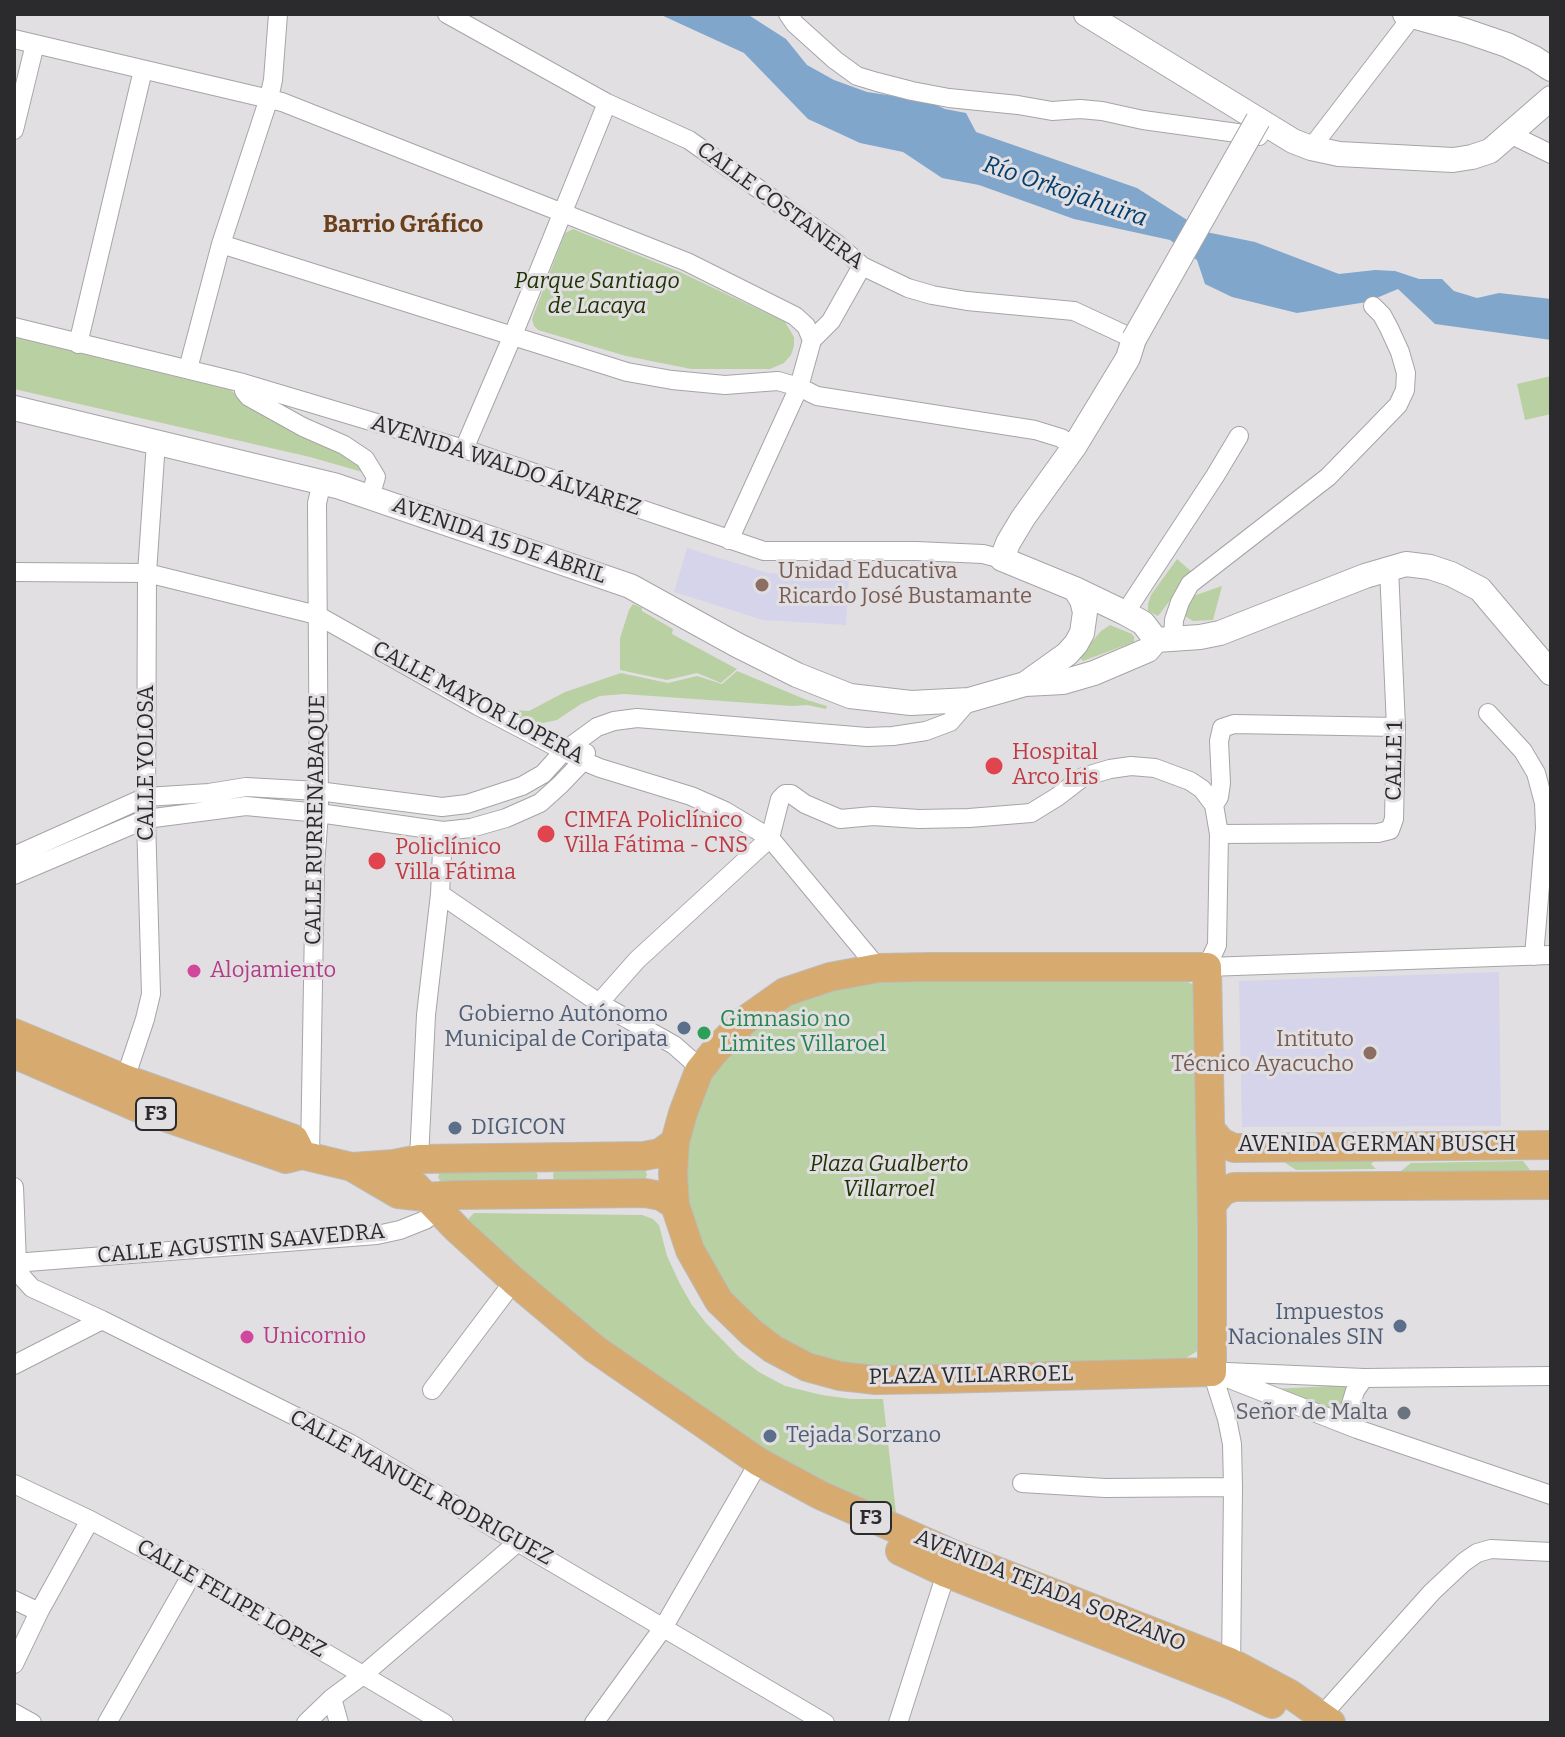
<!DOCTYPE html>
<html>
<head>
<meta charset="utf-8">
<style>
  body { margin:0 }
  #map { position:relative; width:1565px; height:1737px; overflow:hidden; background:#e2dfe3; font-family:Bitter,serif }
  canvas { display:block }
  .frame { position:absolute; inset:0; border:16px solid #2b2a2c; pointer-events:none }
</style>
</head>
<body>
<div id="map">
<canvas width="1565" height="1737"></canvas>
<div class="frame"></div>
</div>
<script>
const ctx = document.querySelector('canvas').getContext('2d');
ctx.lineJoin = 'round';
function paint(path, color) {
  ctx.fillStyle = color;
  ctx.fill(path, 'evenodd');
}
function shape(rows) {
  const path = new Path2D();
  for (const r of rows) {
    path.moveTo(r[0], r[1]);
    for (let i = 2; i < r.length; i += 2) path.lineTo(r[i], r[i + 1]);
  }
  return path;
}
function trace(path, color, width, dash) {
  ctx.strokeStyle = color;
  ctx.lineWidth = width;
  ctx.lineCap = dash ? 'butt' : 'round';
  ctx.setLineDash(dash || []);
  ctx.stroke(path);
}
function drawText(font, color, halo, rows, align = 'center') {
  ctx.font = font + ' Bitter,serif';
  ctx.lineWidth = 6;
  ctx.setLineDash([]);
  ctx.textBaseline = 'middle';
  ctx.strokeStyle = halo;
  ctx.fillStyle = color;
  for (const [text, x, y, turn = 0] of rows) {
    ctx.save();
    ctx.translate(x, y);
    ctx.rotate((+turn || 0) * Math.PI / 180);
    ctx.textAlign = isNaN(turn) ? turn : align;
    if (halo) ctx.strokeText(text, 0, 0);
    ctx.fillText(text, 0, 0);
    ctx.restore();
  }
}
paint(shape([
  [687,548,768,573,849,578,846,625,763,620,674,592],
  [1499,972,1501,1126,1242,1127,1239,981]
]), '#d6d4ea');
paint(shape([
  [573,229,680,272,785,322,794,337,794,346,791,355,784,363,770,369,691,369,626,356,538,330,534,326,532,319,565,233],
  [14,337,230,390,267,415,345,451,366,473,310,457,14,389],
  [1551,376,1551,414,1525,420,1517,384],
  [1177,559,1192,572,1158,616,1148,611,1148,604,1151,595],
  [1222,586,1213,620,1193,621,1185,616,1185,608,1193,596],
  [633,604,642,608,642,611,673,629,672,634,737,669,721,683,697,673,667,680,620,670,620,638,629,610],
  [1110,625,1132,634,1134,637,1134,642,1083,661,1079,657,1101,631],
  [737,671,807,700,827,706,826,709,807,705,792,706,624,694,600,696,581,704,557,720,543,723,529,723,513,710,529,711,565,692,621,673,668,683,697,676,722,684],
  [1181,979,1192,984,1206,1006,1200,1348,1196,1352,1186,1358,879,1375,810,1361,746,1318,708,1262,696,1230,688,1200,687,1161,691,1134,705,1090,719,1065,761,1021,809,995,878,982],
  [1278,1158,1377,1158,1371,1164,1376,1169,1296,1170],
  [1523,1161,1530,1170,1525,1173,1396,1175,1411,1163],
  [645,1169,647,1175,645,1180,554,1181,553,1176,554,1170],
  [536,1171,538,1176,536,1182,441,1183,438,1177,440,1172],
  [474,1213,642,1215,653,1219,659,1225,667,1256,680,1284,692,1305,706,1323,739,1357,759,1372,785,1386,822,1395,851,1399,883,1399,897,1521,781,1465,602,1338,468,1225,469,1218],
  [1351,1385,1344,1393,1343,1404,1345,1416,1272,1389]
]), '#b9d1a2');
paint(shape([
  [659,14,747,14,786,39,807,65,834,80,867,92,927,101,945,109,966,113,976,132,1137,188,1206,232,1255,242,1339,274,1375,270,1395,271,1419,279,1442,279,1454,291,1477,298,1499,293,1551,299,1551,340,1435,324,1398,289,1367,302,1297,313,1232,297,1205,284,1197,260,1170,240,1074,219,979,185,942,178,903,152,860,143,808,119,744,53]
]), '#80a6cc');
const street = shape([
  [447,14,607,103,689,140,837,244,862,266,908,288,932,295,967,301,1074,311,1134,339],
  [788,14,795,24,835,60,857,76,877,82,912,91,949,98,1018,105,1052,111,1080,109,1102,111,1143,120,1259,136],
  [14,39,282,102,687,262,795,316,806,326,812,340],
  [14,130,35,44],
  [1510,134,1551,154],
  [1311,148,1414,14],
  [221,244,627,372,672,380,725,385,778,381,799,387,817,396,1035,430,1061,438,1074,447],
  [14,327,243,383,464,449,764,551,916,551,983,554,1002,559],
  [78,344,143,70],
  [188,369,221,244,269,98,273,80,278,14],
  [243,383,244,391,249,397,303,427,344,445,365,459,376,477,370,497],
  [464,449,513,335,607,103],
  [729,540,799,387,812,340,831,321,862,266],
  [14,572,147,573,317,615,478,706,583,761,600,768,691,796,725,811,770,838,878,968],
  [1125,613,1215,476,1239,436],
  [1173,639,1174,620,1180,602,1190,584,1328,477,1398,405,1405,390,1406,373,1400,352,1389,328,1382,315,1373,306],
  [1488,713,1523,751,1536,773,1544,803,1545,828,1534,956],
  [1214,805,1219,797,1221,783,1219,741,1222,728,1234,724,1396,727],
  [1219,834,1378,833,1390,830,1394,819,1396,727,1389,568],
  [14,856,146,797,209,793,246,787,318,791,442,807,467,804,522,786,543,774,564,751,597,727,614,721,637,718,867,737,893,736,926,731,950,722,969,700],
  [14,875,146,819,246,806,319,813,443,831,471,828,506,818,540,803,560,785,583,761,586,753],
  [440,894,599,1003,674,1045,691,1060,699,1071],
  [599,1003,637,960,770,838,780,799,785,794,791,794,805,804,840,819,873,816,919,819,969,818,1031,813,1057,797,1083,777,1110,769,1131,766,1155,768,1190,781,1202,789,1214,805,1219,834,1217,945,1207,967,1551,955],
  [125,1079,145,1019,151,994,146,819,147,573,156,442],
  [310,1157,315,866,319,813,317,503,322,482],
  [419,1159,426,1015,440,894,443,831],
  [14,1187,17,1263,22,1277,32,1288,102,1320,351,1444,825,1723],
  [14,1263,377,1235,400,1230,425,1220,446,1205],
  [14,1365,102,1320],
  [1212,1372,1357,1429,1551,1495],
  [1212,1372,1227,1419,1232,1444,1233,1487,1231,1670],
  [1227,1372,1364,1378,1551,1376],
  [432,1390,514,1281],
  [1357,1429,1353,1416,1351,1404,1355,1391,1364,1378],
  [1022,1483,1105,1488,1233,1487],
  [14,1484,90,1520,192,1574,444,1723],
  [14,1600,39,1612],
  [14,1664,39,1612,90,1520],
  [332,1698,339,1723],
  [14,1713,32,1723],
  [107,1723,192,1574],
  [306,1723,332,1698,363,1675,518,1542],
  [594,1723,663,1628,759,1462],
  [898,1723,949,1564],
  [1315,1723,1432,1592,1464,1562,1477,1553,1491,1549,1551,1552]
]);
const secondary = shape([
  [1086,14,1293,141,1311,148,1339,154,1453,160,1472,157,1490,151,1551,98],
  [1405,14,1466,31,1507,45,1534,58,1551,69],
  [1134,339,1128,358,1074,447,1023,518,1008,543,1002,559,1075,589,1125,613,1143,623,1156,640],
  [14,408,337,486,630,586,737,645,797,675,850,696,911,703,969,700,1025,684,1063,682,1094,673,1148,650,1156,640],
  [1156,640,1200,637,1220,633,1365,576,1406,564,1430,567,1451,574,1480,589,1551,673],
  [1025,684,1067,654,1076,644,1082,633,1085,612,1082,600,1075,589]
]);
const primary = shape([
  [929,967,1207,967,1212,1225,1212,1372,939,1379,876,1380,840,1376,807,1367,773,1349,752,1333,719,1301,690,1250,675,1205,673,1174,675,1142,683,1113,699,1071,715,1051,744,1021,785,992,830,977,878,968,929,967],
  [14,1033,125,1079,294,1139,302,1155],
  [14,1054,136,1107,286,1159,302,1155,352,1167,394,1164,419,1159,644,1156,660,1153,675,1142],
  [1210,1129,1221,1142,1234,1148,1551,1145],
  [394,1164,458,1230,514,1281,595,1349,759,1462,820,1495,953,1554,1230,1662,1290,1694,1331,1723],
  [352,1167,398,1194,425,1197,456,1195,645,1193,661,1196,675,1205],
  [1212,1204,1223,1191,1234,1187,1551,1185],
  [900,1551,946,1573,1231,1685,1272,1704]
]);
trace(street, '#a6a4a7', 20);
trace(secondary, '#a6a4a7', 26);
trace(primary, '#bbb', 30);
trace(street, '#fff', 18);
trace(secondary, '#fff', 24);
trace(primary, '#d7ab70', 28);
const secondaryBridge = shape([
  [1134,339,1258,120]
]);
trace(secondaryBridge, '#a6a4a7', 26, []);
trace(secondaryBridge, '#fff', 24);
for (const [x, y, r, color] of [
  [762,585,8,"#8d6e63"],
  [994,766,10,"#e0444e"],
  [546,834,10,"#e0444e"],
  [377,861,10,"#e0444e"],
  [194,971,8,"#d1479c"],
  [684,1028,8,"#5c6f8a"],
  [704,1033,8,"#2e9e5b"],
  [1370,1053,8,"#8d6e63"],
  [455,1128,8,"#5c6f8a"],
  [1400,1326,8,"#5c6f8a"],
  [247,1337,8,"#d1479c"],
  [1404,1413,8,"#6b7280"],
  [770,1436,8,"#5c6f8a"]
]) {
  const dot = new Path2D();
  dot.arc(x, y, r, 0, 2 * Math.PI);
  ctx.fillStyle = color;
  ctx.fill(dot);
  trace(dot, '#e2dfe3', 3);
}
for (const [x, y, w] of [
  [156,1114,40],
  [871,1518,40]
]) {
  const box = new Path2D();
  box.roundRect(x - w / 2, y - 16, w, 32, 6);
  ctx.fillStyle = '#e2dfe3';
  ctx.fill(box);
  trace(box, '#2b2a2c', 2);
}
drawText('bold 20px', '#2b2a2c', null, [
  ["F3",156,1114],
  ["F3",871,1518]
]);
drawText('22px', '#2b2a2c', '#e2dfe3', [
  ["CALLE COSTANERA",780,206,36],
  ["AVENIDA WALDO ÁLVAREZ",506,466,18],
  ["AVENIDA 15 DE ABRIL",499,541,19],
  ["CALLE MAYOR LOPERA",478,703,28],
  ["CALLE 1",1395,761,-89],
  ["CALLE YOLOSA",147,763,-90],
  ["CALLE RURRENABAQUE",316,820,-89],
  ["AVENIDA GERMAN BUSCH",1377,1145],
  ["CALLE AGUSTIN SAAVEDRA",241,1244,-5],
  ["PLAZA VILLARROEL",971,1376,-1],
  ["CALLE MANUEL RODRIGUEZ",421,1488,29],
  ["AVENIDA TEJADA SORZANO",1050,1591,22],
  ["CALLE FELIPE LOPEZ",231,1599,30]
]);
drawText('italic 22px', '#1e3300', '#e2dfe3', [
  ["Parque Santiago",597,282],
  ["de Lacaya",597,307],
  ["Plaza Gualberto",889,1165],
  ["Villarroel",889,1190]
]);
drawText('22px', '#785e54', '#e2dfe3', [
  ["Unidad Educativa",778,572],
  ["Ricardo José Bustamante",778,597],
  ["Intituto",1354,1040,"right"],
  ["Técnico Ayacucho",1354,1065,"right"]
], 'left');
drawText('22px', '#be3a42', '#e2dfe3', [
  ["Hospital",1012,753],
  ["Arco Iris",1012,778],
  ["CIMFA Policlínico",564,821],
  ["Villa Fátima - CNS",564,846],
  ["Policlínico",395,848],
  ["Villa Fátima",395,873]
], 'left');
drawText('22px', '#b23c85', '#e2dfe3', [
  ["Alojamiento",210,971],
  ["Unicornio",263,1337]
], 'left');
drawText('22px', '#4e5e75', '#e2dfe3', [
  ["Gobierno Autónomo",668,1015],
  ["Municipal de Coripata",668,1040],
  ["DIGICON",471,1128,"left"],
  ["Impuestos",1384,1313],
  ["Nacionales SIN",1384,1338],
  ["Tejada Sorzano",786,1436,"left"]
], 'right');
drawText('22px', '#27864d', '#e2dfe3', [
  ["Gimnasio no",720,1020],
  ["Limites Villaroel",720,1045]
], 'left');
drawText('22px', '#5b616d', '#e2dfe3', [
  ["Señor de Malta",1388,1413]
], 'right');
drawText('italic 24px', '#003e6e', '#e2dfe3', [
  ["Río Orkojahuira",1065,192,19]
]);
drawText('bold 24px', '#6b3f19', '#e2dfe3', [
  ["Barrio Gráfico",403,225]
]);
</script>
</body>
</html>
